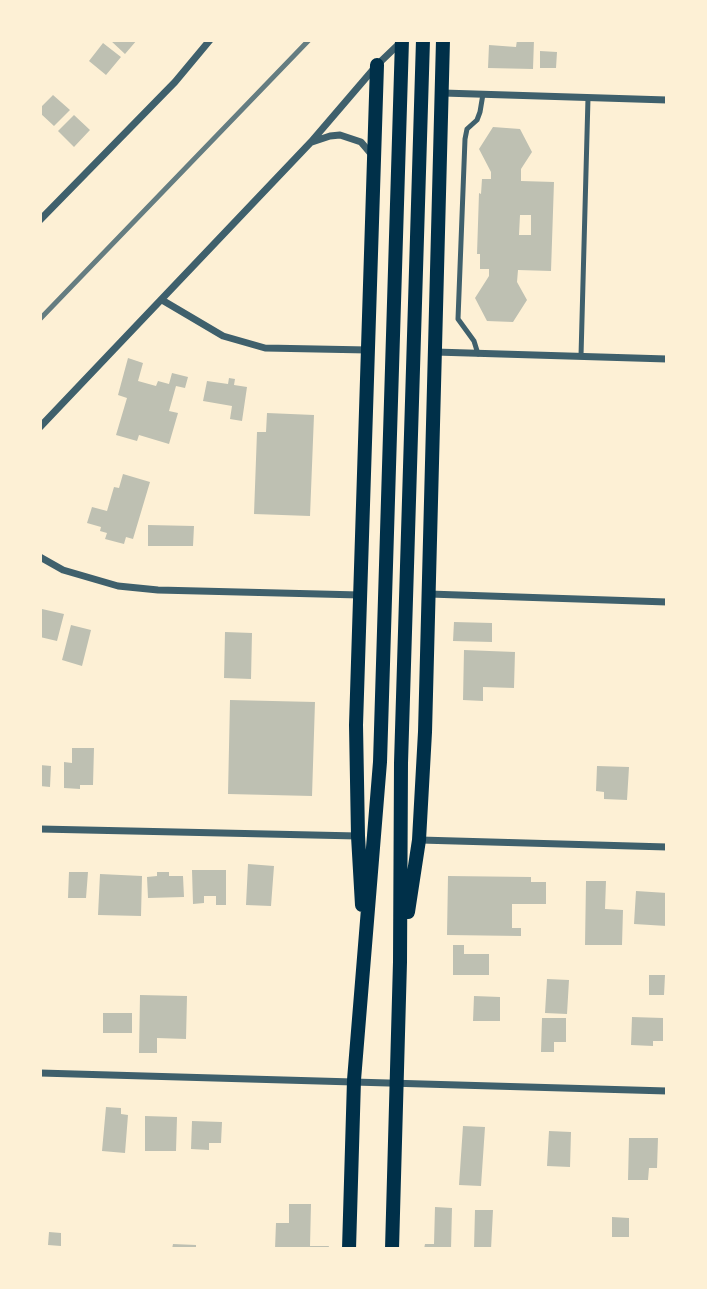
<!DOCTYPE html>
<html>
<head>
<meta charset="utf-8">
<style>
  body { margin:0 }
  #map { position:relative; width:707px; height:1289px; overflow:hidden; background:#fdf0d5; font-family:"Fira Sans Condensed",sans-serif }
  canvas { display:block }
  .frame { position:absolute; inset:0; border:42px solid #fdf0d5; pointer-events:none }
</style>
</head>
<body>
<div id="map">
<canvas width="707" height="1289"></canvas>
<div class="frame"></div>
</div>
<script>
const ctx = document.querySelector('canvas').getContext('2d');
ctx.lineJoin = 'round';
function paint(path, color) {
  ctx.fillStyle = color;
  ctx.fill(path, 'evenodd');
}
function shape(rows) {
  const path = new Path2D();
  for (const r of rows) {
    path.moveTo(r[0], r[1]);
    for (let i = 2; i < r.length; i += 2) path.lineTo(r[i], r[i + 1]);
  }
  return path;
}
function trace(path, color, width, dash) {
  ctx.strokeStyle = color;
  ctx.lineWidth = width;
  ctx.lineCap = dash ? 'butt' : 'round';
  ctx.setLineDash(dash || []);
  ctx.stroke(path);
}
paint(shape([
  [110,40,137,40,125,54],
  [517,40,534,40,533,69,488,68,489,45,516,47],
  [103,43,121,57,106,75,89,61],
  [540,51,557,52,556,68,540,68],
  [53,95,70,110,54,126,40,113,40,108],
  [74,115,90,130,74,147,58,131],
  [493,127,520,129,532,152,521,169,521,181,554,182,551,271,518,270,517,282,527,300,513,322,487,321,475,298,489,276,489,269,480,269,480,254,477,254,479,193,481,194,482,179,491,179,491,172,479,149],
  [520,215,531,215,531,235,519,235],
  [128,358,143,363,138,381,156,386,158,381,169,384,172,373,188,377,185,388,176,386,169,411,178,413,169,444,139,435,137,441,116,435,127,398,118,395],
  [229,378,235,379,234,385,247,387,242,421,230,419,232,406,203,401,207,381,228,384],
  [267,413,314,415,310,516,254,514,257,432,266,432],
  [123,474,150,482,133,539,126,537,124,544,105,539,107,533,100,531,101,527,87,523,92,507,107,511,114,487,119,488],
  [148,525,194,526,193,546,148,546],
  [42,609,64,614,57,641,40,637],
  [454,622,492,623,492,642,453,641],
  [71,625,91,630,82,666,62,660],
  [225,632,252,633,251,679,224,678],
  [464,650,515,652,514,688,483,687,483,701,463,700],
  [230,700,315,702,312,796,228,794],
  [72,748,94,748,93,785,80,785,80,789,64,788,64,762,72,763],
  [40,765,51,766,50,787,40,786],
  [597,766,629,767,627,800,604,799,604,792,596,791],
  [248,864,274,866,271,906,246,905],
  [192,870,226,870,226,905,216,905,216,896,204,896,204,903,193,904],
  [69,872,88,872,86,898,68,898],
  [157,872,169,872,169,876,183,876,184,897,148,898,147,877,157,876],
  [100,874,142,876,141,916,98,915],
  [448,876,531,877,531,882,546,882,546,904,512,904,512,928,521,928,521,936,447,935],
  [586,881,606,881,605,909,623,910,622,945,585,945],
  [636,891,667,893,667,926,634,924],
  [453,945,464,945,464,954,489,954,489,975,453,975],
  [649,975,665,975,664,995,649,995],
  [547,979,569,980,567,1014,545,1013],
  [140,995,187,996,186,1039,157,1038,157,1053,139,1053],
  [474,996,500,997,500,1021,473,1021],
  [103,1013,132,1013,132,1033,103,1033],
  [632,1017,663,1018,663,1041,653,1041,653,1046,631,1045],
  [542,1018,566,1018,566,1042,554,1042,554,1052,541,1052],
  [106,1107,121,1108,121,1114,128,1115,125,1153,102,1151],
  [145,1116,177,1117,176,1151,145,1151],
  [192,1121,222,1122,221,1143,209,1143,209,1150,191,1149],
  [463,1126,485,1127,481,1186,459,1185],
  [549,1131,571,1132,570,1167,547,1166],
  [629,1138,658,1138,657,1168,649,1168,648,1180,628,1180],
  [289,1204,311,1204,310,1246,329,1246,328,1249,275,1249,276,1223,289,1223],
  [435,1207,452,1208,451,1249,424,1249,425,1244,434,1244],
  [475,1210,493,1210,491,1249,474,1249],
  [612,1217,629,1218,629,1237,612,1237],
  [49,1232,61,1233,61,1246,48,1245],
  [173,1244,196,1245,196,1249,172,1249]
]), '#bec0b2');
trace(shape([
  [478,354,474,341,458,319,465,139,467,129,477,120,480,112,483,94],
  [581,356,588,98]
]), '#3f606c', 5);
trace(shape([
  [443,93,667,100],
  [312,142,330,136,340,135,361,142,372,155],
  [40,220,175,82,210,40],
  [162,300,223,336,265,348,368,350],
  [435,352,667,359],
  [40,427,311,142,377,65,401,42],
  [40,557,63,570,118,586,158,590,360,595],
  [429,594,667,602],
  [40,829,358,836],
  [420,840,667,847],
  [40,1073,667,1091]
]), '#3f606c', 7);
trace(shape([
  [362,905,358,836,356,725,377,65],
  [408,912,419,840,425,732,443,40],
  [349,1249,354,1080,380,762,402,40],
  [392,1249,400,962,401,763,423,40]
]), '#003049', 14);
trace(shape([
  [40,319,309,40]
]), '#657d81', 5);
</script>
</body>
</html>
